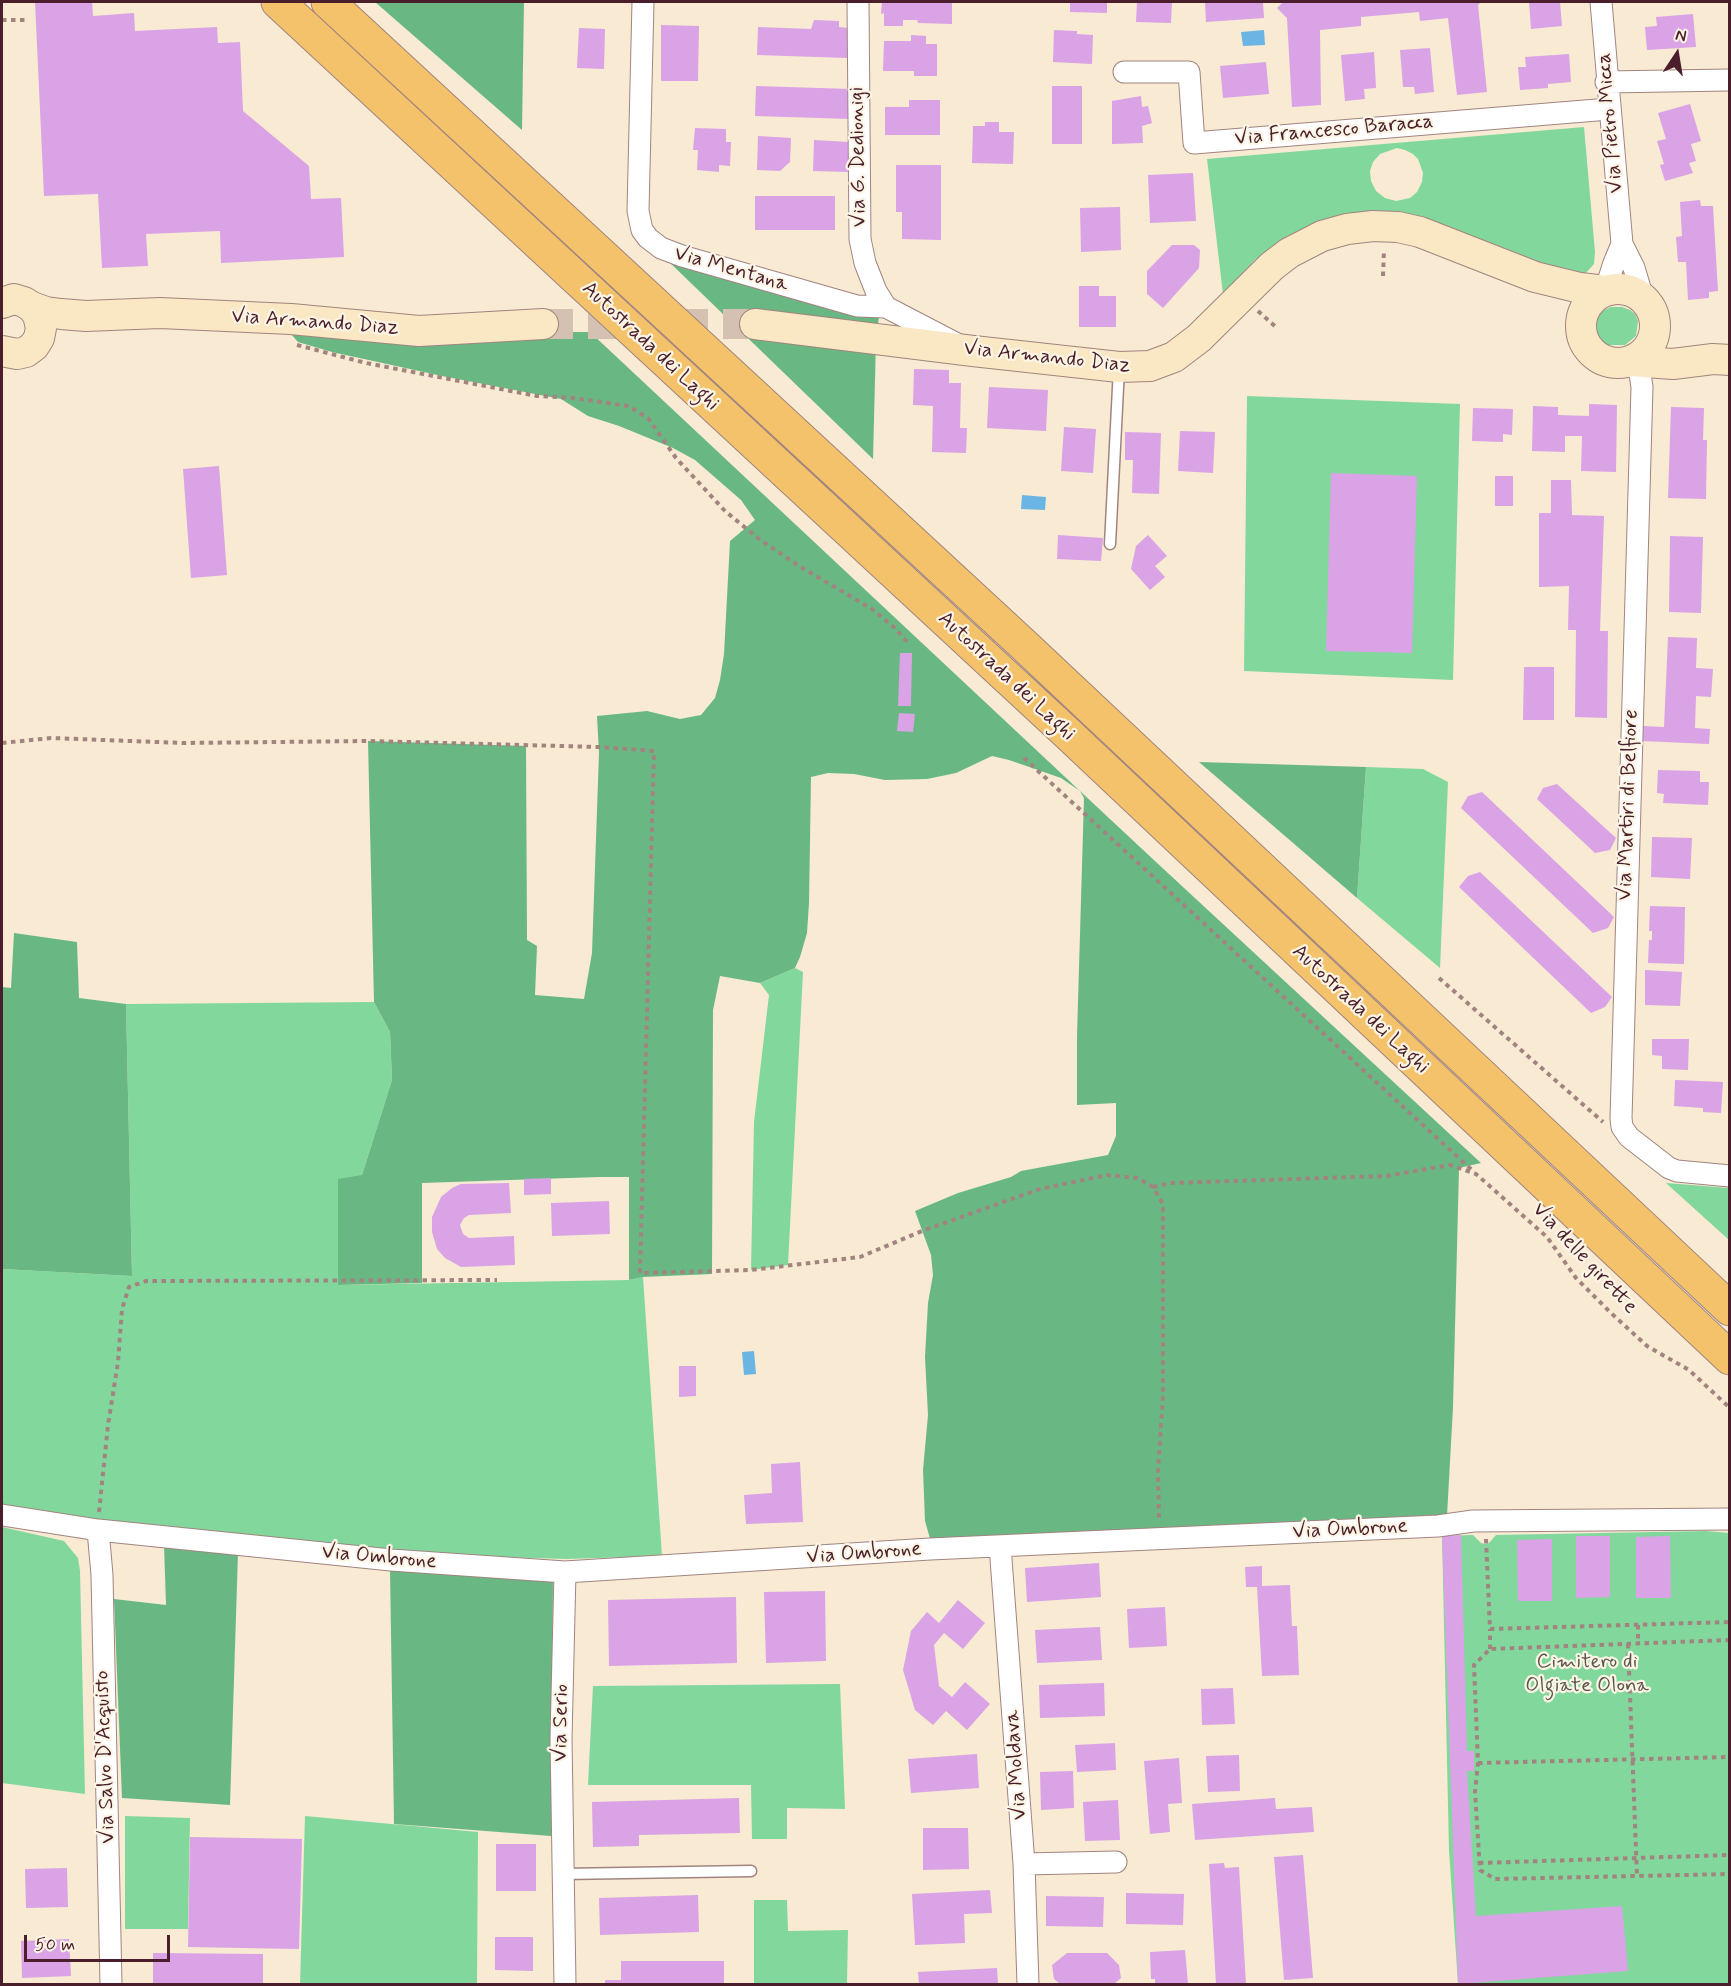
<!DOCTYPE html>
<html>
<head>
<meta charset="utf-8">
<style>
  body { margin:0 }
  #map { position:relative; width:1731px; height:1986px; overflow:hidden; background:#f8ead3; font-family:Mynerve,sans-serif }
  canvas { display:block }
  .frame { position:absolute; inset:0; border:3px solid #4a1f2b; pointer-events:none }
  .north { position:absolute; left:1647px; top:24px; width:60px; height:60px; -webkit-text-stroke:4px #fcf5e5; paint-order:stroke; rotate:12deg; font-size:16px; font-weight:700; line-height:24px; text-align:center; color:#4a1f2b }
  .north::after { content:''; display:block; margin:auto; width:21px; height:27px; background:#4a1f2b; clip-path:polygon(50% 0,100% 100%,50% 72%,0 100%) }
  .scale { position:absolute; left:24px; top:1935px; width:146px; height:27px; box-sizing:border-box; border:3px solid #4a1f2b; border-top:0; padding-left:8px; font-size:18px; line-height:21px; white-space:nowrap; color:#4a1f2b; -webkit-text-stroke:4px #fcf5e5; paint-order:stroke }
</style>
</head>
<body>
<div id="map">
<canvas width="1731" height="1986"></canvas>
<div class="frame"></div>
<div class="north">N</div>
<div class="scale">50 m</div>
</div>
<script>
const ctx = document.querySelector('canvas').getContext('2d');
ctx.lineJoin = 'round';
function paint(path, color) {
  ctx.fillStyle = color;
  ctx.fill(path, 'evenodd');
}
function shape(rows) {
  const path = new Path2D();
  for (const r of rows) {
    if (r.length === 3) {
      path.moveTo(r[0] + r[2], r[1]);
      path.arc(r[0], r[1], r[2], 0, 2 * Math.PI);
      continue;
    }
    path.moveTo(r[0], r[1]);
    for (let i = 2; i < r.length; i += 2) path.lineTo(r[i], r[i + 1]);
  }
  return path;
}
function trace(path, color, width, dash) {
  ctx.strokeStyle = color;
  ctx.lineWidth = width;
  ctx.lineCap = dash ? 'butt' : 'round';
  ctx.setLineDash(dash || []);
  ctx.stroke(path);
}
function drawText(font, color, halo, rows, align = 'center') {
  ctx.font = font + ' Mynerve,sans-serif';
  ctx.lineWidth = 4.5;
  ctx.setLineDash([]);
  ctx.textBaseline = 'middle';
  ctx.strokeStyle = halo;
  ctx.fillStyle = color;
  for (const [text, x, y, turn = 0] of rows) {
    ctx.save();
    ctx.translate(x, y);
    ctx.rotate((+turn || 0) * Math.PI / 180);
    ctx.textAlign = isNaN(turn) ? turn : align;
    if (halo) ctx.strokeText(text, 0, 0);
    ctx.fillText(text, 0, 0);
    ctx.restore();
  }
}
paint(shape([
  [1584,127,1595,252,1594,264,1584,275,1577,278,1436,223,1307,227,1287,236,1255,260,1223,294,1207,159],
  [1397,148,1405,150,1413,154,1418,159,1423,173,1422,182,1417,192,1410,198,1396,201,1385,198,1376,191,1371,181,1370,171,1373,162,1380,154],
  [1611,307,1622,307,1630,310,1635,314,1638,321,1636,336,1625,345,1609,345,1601,342,1593,332,1593,319,1596,314],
  [1247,396,1460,404,1453,680,1244,671],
  [1366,767,1423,769,1448,782,1440,968,1357,898],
  [795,968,803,972,788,1265,751,1270,754,1122,769,995,760,983],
  [374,1002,390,1032,392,1080,362,1175,338,1285,629,1280,643,1277,662,1556,567,1559,392,1554,98,1521,2,1505,3,1456,2,1421,2,1269,132,1276,126,1004],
  [1666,1183,1729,1188,1729,1240],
  [2,1527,64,1541,78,1558,80,1571,85,1794,2,1783],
  [1706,1531,1729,1533,1729,1984,1458,1984,1449,1850,1442,1536,1473,1535,1481,1543,1486,1544,1489,1543,1496,1535],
  [840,1684,845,1809,787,1808,787,1839,752,1839,751,1785,588,1785,593,1686],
  [125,1816,190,1818,188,1929,125,1929],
  [305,1816,478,1832,477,1984,300,1984],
  [754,1900,787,1900,788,1931,848,1930,847,1984,754,1984]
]), '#82d89c');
paint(shape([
  [375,2,524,2,522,130],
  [635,229,880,309,876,340,873,459],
  [542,332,590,332,1080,791,1156,862,1481,1163,1459,1168,1453,1407,1447,1516,931,1542,925,1521,923,1470,928,1415,925,1357,928,1303,933,1275,931,1255,915,1211,958,1193,1011,1177,1021,1171,1108,1155,1116,1136,1116,1103,1077,1105,1077,1036,1084,798,1080,791,1061,778,1009,760,992,756,956,773,927,779,885,780,854,774,828,773,811,777,809,903,807,933,800,957,795,968,760,983,720,976,713,1010,712,1274,643,1277,629,1280,629,1177,599,1177,422,1183,422,1283,338,1285,338,1179,362,1175,392,1080,390,1032,374,1002,368,741,526,746,527,940,537,946,535,995,584,999,592,953,599,753,597,716,647,711,680,719,701,715,715,698,720,680,724,654,730,541,755,520,741,500,695,460,673,448,619,426,588,416,561,399,442,376,332,352,298,342,291,334],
  [1199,762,1366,767,1357,898],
  [14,933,77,942,79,998,126,1004,132,1276,2,1269,2,987,11,988],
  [164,1545,238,1553,230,1805,122,1798,114,1599,166,1605],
  [390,1569,553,1580,551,1836,394,1824]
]), '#69b884');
paint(shape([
  [1264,30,1265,45,1243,46,1241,32],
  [1022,495,1046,497,1045,510,1021,509],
  [754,1351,756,1374,744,1375,742,1352]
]), '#6ab5e3');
paint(shape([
  [35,2,92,2,93,16,134,13,135,31,217,27,218,43,240,42,243,111,309,166,311,199,341,198,344,257,221,263,220,231,146,234,148,266,102,268,98,194,44,196],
  [882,2,952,2,952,24,918,23,917,20,903,20,903,26,884,26,884,13,881,14],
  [1070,2,1107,2,1107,13,1070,12],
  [1137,2,1172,2,1171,23,1136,22],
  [1205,2,1263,2,1264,18,1206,22],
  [1283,2,1481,2,1478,5,1487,92,1457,95,1448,18,1420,21,1419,12,1361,17,1361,26,1320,30,1321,105,1292,107,1287,18,1277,8],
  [1529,2,1560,2,1562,26,1531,29],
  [1693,14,1696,47,1647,50,1645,27,1657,26,1656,17],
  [814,20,839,21,839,27,848,28,847,58,757,55,758,27,811,29],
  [661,25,699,26,698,81,661,81],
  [579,28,605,29,604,69,577,68],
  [1054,30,1077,31,1077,34,1093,35,1092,64,1053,62],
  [911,35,926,36,926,44,937,44,937,76,914,76,914,71,883,71,884,41,911,41],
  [1430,48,1434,92,1415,94,1414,87,1403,87,1400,50],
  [1374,52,1376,88,1364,89,1365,99,1345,101,1341,55],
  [1569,54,1571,82,1548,84,1548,88,1520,90,1518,67,1526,67,1525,57],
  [1266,62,1269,94,1223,98,1220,66],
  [756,86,851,89,850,119,755,116],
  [1052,86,1082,86,1082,144,1052,144],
  [1141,96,1142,107,1148,106,1152,123,1142,126,1143,143,1112,144,1112,101],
  [909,100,940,100,940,135,885,135,885,107,909,107],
  [1690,104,1701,141,1691,144,1696,161,1689,163,1693,173,1665,181,1660,165,1664,164,1657,141,1666,139,1658,113],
  [985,122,999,122,999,132,1014,132,1013,164,972,163,973,126,985,126],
  [695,128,726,129,726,142,731,142,730,166,719,165,719,172,697,170,698,150,693,150],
  [758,136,791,138,790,162,780,171,757,170],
  [814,140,849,142,848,172,813,171],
  [896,165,941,165,941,240,902,239,902,212,896,212],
  [1193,173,1196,221,1150,223,1148,175],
  [755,196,835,196,835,230,755,230],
  [1700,200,1701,206,1713,206,1718,291,1709,292,1709,298,1688,300,1686,262,1678,262,1676,237,1682,236,1680,202],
  [1120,207,1121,250,1081,252,1080,208],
  [1172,245,1194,245,1200,250,1199,268,1163,308,1147,294,1147,271],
  [1079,286,1099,286,1099,296,1116,296,1116,327,1079,327],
  [914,369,949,370,949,383,961,383,960,428,967,428,966,453,932,452,933,406,913,405],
  [989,387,1048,390,1046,431,987,428],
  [1589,404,1617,405,1616,472,1581,471,1582,436,1565,436,1565,452,1532,451,1533,406,1558,407,1558,415,1589,416],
  [1671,407,1704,408,1703,440,1707,440,1706,499,1668,498],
  [1473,408,1513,409,1512,435,1503,434,1503,442,1472,441],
  [1064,427,1096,429,1093,473,1061,471],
  [1180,431,1215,432,1213,473,1178,471],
  [1125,432,1161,433,1159,494,1132,493,1133,460,1125,460],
  [219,466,227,575,191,578,183,469],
  [1331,473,1417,476,1412,653,1326,651],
  [1495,476,1513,476,1513,506,1495,506],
  [1551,480,1571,480,1572,515,1604,516,1600,631,1608,631,1607,718,1575,717,1576,630,1568,630,1569,586,1539,587,1539,513,1551,513],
  [1058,535,1103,538,1101,561,1057,559],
  [1148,535,1167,556,1155,566,1165,577,1150,590,1131,569,1136,546],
  [1670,536,1703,537,1701,613,1669,612],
  [1668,637,1697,638,1696,668,1713,669,1711,697,1696,696,1695,728,1710,729,1709,744,1642,741,1643,726,1664,727],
  [900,653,912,653,911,706,898,706],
  [1524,667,1554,667,1554,720,1523,720],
  [899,713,915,714,913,732,897,731],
  [1658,770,1700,771,1700,782,1709,782,1708,805,1663,803,1664,794,1657,793],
  [1557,784,1616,838,1610,850,1595,853,1537,799,1543,788],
  [1482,792,1614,917,1608,928,1593,933,1461,808,1468,796],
  [1652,837,1692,838,1690,879,1651,877],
  [1480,872,1612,997,1605,1007,1591,1013,1459,887,1468,876],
  [1650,906,1685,907,1684,964,1648,963,1649,940,1652,940,1652,931,1649,931],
  [1645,970,1682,972,1680,1006,1645,1005],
  [1652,1039,1689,1039,1688,1070,1662,1069,1662,1056,1652,1055],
  [1675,1080,1723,1082,1721,1113,1703,1112,1703,1108,1674,1106],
  [551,1178,551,1194,524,1195,524,1179],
  [509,1183,511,1213,469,1215,464,1218,460,1225,463,1234,469,1238,514,1236,515,1265,461,1267,445,1258,437,1249,432,1232,432,1217,441,1197,452,1188,461,1184],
  [609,1201,610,1234,552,1236,551,1203],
  [679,1366,696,1366,696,1396,679,1397],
  [800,1462,803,1522,746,1524,744,1495,772,1493,771,1464],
  [1461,1535,1467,1751,1474,1751,1474,1771,1467,1771,1476,1916,1622,1906,1628,1971,1458,1984,1442,1536],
  [1576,1536,1610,1536,1610,1597,1576,1598],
  [1670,1536,1671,1598,1636,1598,1636,1537],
  [1552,1539,1552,1601,1518,1601,1517,1540],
  [1099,1563,1101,1597,1027,1602,1025,1568],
  [1262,1566,1262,1586,1290,1585,1292,1626,1297,1626,1299,1675,1262,1676,1257,1587,1246,1587,1245,1567],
  [825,1591,826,1661,766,1663,764,1592],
  [736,1597,737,1663,609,1666,608,1600],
  [958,1600,985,1623,963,1649,944,1633,934,1645,939,1686,952,1697,965,1682,990,1704,967,1730,946,1711,933,1725,915,1710,903,1670,911,1631,927,1612,939,1623],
  [1165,1607,1167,1646,1129,1648,1127,1609],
  [1100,1627,1102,1660,1037,1663,1035,1630],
  [1104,1683,1105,1716,1040,1718,1039,1685],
  [1233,1688,1235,1724,1202,1725,1201,1689],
  [1115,1743,1116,1770,1077,1772,1075,1745],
  [977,1754,979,1788,911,1793,908,1759],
  [1239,1755,1240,1791,1208,1792,1206,1756],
  [1179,1758,1182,1803,1168,1804,1170,1832,1150,1834,1144,1761],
  [1073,1771,1074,1808,1041,1810,1040,1772],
  [739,1798,740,1833,639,1835,639,1846,593,1847,592,1802],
  [1275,1798,1276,1809,1312,1807,1314,1832,1195,1840,1192,1804],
  [1118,1800,1120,1840,1085,1841,1083,1802],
  [923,1828,968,1828,969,1869,923,1870],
  [190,1837,302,1839,299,1949,188,1947],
  [496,1844,536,1844,536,1891,496,1891],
  [1303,1855,1313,1978,1284,1980,1274,1857],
  [1224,1863,1225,1868,1239,1867,1246,1984,1216,1984,1209,1864],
  [67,1868,68,1907,26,1908,25,1869],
  [990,1890,992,1913,964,1914,965,1943,915,1945,912,1894],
  [1126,1893,1184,1894,1183,1925,1126,1924],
  [698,1895,699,1932,600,1935,599,1898],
  [1046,1896,1104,1897,1103,1927,1046,1926],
  [495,1937,533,1937,533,1971,495,1970],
  [69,1939,71,1976,22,1978,21,1941],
  [1185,1950,1188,1984,1155,1984,1155,1979,1151,1979,1150,1952],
  [153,1953,263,1954,263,1984,153,1984],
  [1067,1953,1107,1953,1119,1965,1121,1978,1114,1984,1060,1984,1054,1979,1052,1965],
  [621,1961,724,1961,724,1984,605,1984,605,1980,621,1980],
  [997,1968,998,1984,919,1984,918,1972]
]), '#d9a3e6');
trace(shape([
  [543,324,755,324]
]), '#d5c1b1', 30, [30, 15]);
const lane = shape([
  [1110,544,1119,368],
  [562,1874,751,1871]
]);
const street = shape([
  [643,2,638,211,642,230,648,238,661,248,682,256,857,306,886,307,957,344],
  [858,2,860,239,865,263,876,291,886,307],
  [1601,2,1622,244,1634,268,1643,298],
  [1124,72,1189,72,1194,143,1609,109],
  [1606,82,1730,80],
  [1605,291,1614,263,1622,244],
  [1632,361,1640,374,1642,387,1621,1118,1622,1127,1629,1137,1669,1168,1677,1171,1730,1176],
  [2,1515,98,1530,391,1560,565,1572,930,1549,1438,1526,1473,1521,1730,1519],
  [98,1530,102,1575,111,1984],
  [1000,1546,1024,1864,1028,1984],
  [1024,1864,1116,1862],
  [565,1984,561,1739,565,1572]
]);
const secondary = shape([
  [1618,326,37],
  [2,303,14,299,24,302,32,307,38,315,41,328,39,338,34,346,26,352,17,354,2,351],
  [32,307,46,312,61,314,86,316,160,313,291,319,419,331,543,324],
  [755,324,973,351,1119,367,1150,366,1174,357,1199,338,1272,266,1289,253,1322,236,1347,229,1373,226,1398,227,1420,232,1535,277,1580,288,1605,291],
  [1632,361,1673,364,1713,359,1730,360]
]);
const highway = shape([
  [278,2,1066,732,1730,1358],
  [328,2,1025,646,1730,1309]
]);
trace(lane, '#a1847f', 13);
trace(street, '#a1847f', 23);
trace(secondary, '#a1847f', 32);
trace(highway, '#a1847f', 35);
trace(shape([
  [2,20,26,20],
  [1383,276,1384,250],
  [1258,311,1278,329],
  [297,345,366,363,537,396,573,398,628,406,648,418,676,458,725,511,759,539,799,566,872,609,896,629,907,642],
  [2,743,51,738,183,743,368,741,599,747,654,751,640,1273,751,1270,860,1257,922,1231,1040,1189,1107,1175,1137,1178,1153,1187,1163,1204,1163,1396,1158,1471,1159,1520],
  [1024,758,1474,1172],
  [1439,978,1603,1122],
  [1153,1187,1170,1183,1386,1176,1450,1165,1476,1174,1547,1237,1576,1278,1611,1313,1647,1346,1689,1370,1730,1408],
  [99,1512,108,1425,118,1362,122,1309,129,1287,146,1281,497,1280],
  [1486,1539,1490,1629,1730,1622],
  [1638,1625,1638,1644],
  [1730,1640,1490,1649,1474,1665,1478,1763,1475,1792,1480,1870,1495,1879,1730,1874],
  [1628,1644,1637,1876],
  [1490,1649,1490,1629],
  [1478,1763,1730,1757],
  [1479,1863,1730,1855]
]), '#a1847f', 4, [4.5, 4.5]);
trace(lane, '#fff', 10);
trace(street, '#fff', 21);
trace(secondary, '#fae7c3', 30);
trace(highway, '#f3c26a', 33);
drawText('21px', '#4a1f2b', '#fcf5e5', [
  ["Via Pietro Micca",1611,123,-95],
  ["Via Francesco Baracca",1334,131,-5],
  ["Via G. Dedionigi",859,157,-91],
  ["Via Mentana",731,270,16],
  ["Via Armando Diaz",315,323,4],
  ["Autostrada dei Laghi",650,347,43],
  ["Via Armando Diaz",1047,358,6],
  ["Autostrada dei Laghi",1006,677,43],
  ["Via Martiri di Belfiore",1629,805,-88],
  ["Autostrada dei Laghi",1360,1010,43],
  ["Via delle girette",1584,1259,47],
  ["Via Ombrone",1350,1530,-3],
  ["Via Ombrone",864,1554,-4],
  ["Via Ombrone",379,1558,5],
  ["Via Serio",562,1723,-89],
  ["Via Salvo D'Acquisto",106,1757,-92],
  ["Via Moldava",1017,1765,-94]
]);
drawText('21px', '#5b564d', '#fcf5e5', [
  ["Cimitero di",1587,1663],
  ["Olgiate Olona",1587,1687]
]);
</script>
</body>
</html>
